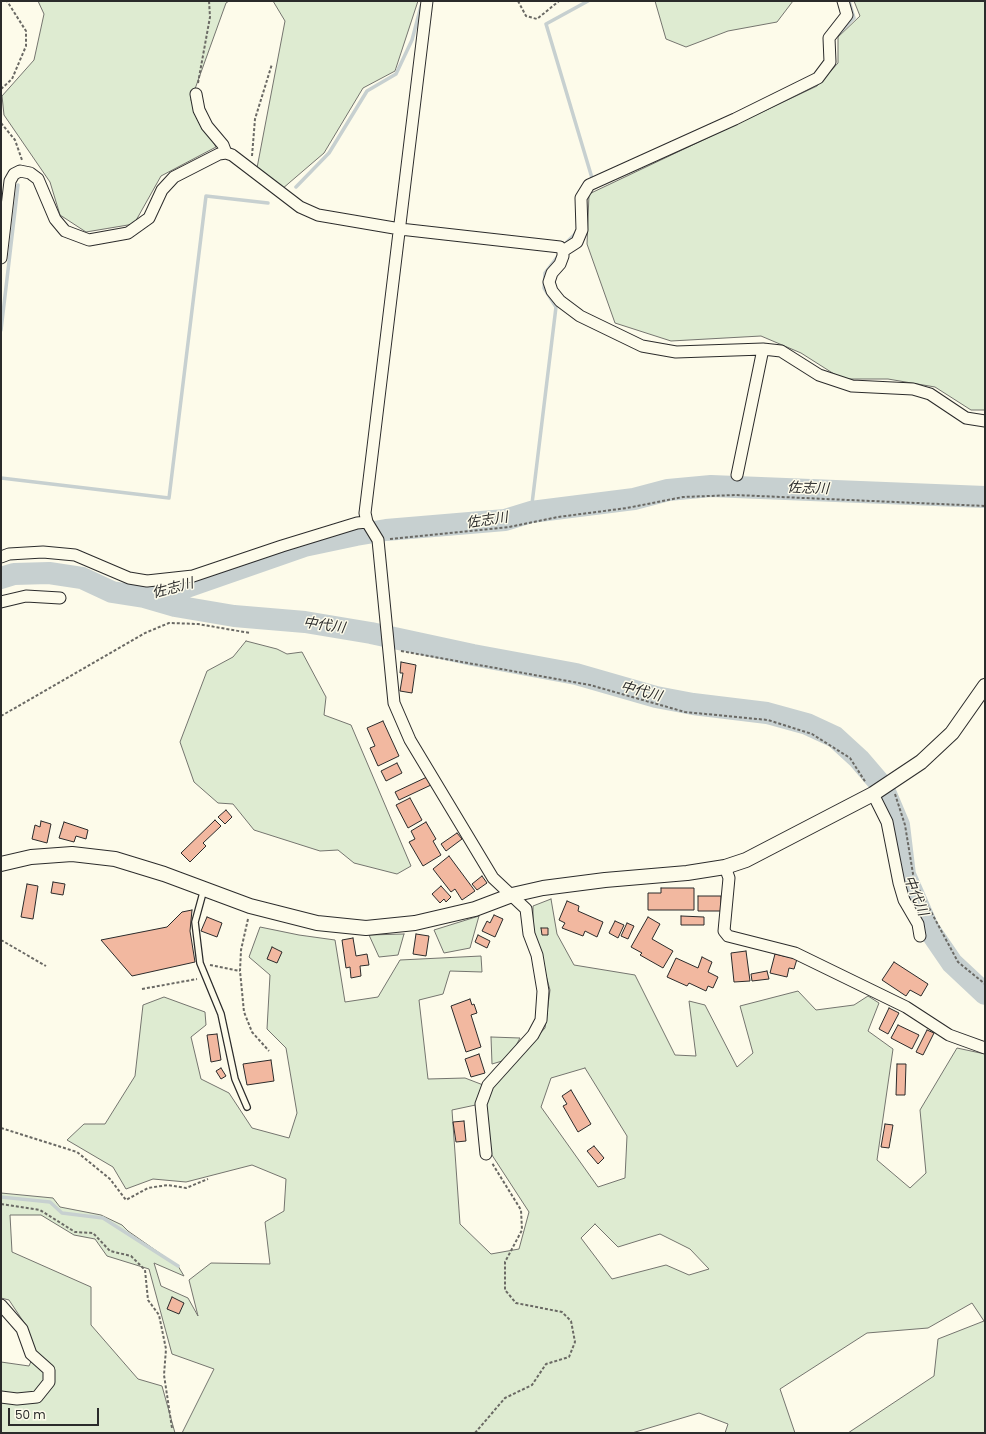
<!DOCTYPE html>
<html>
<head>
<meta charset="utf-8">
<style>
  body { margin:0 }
  #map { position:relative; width:986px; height:1434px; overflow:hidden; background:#fdfbea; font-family:Poppins,sans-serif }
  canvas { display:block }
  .frame { position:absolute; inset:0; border:2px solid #2b2b2b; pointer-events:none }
  .scale { position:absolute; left:8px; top:1408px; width:91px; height:18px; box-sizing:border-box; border:2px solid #2b2b2b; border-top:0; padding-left:5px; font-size:12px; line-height:14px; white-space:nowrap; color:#2b2b2b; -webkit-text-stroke:3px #fdfbea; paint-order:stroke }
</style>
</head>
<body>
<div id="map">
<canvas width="986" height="1434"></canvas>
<div class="frame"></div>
<div class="scale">50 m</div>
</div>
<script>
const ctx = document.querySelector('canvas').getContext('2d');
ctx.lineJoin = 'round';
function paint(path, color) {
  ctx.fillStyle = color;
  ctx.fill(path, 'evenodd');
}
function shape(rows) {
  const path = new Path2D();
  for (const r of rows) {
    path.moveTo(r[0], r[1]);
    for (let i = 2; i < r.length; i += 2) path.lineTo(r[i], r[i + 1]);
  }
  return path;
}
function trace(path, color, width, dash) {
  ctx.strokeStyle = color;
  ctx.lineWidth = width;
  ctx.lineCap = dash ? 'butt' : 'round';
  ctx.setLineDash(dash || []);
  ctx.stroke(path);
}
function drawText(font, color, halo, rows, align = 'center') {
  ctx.font = font + ' Poppins,"Noto Sans JP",sans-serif';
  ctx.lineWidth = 3;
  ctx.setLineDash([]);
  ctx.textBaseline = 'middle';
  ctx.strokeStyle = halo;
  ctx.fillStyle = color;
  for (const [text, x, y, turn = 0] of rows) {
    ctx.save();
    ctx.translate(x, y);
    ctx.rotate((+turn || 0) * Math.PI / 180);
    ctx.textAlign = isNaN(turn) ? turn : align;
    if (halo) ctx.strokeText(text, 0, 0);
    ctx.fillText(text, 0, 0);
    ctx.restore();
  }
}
const green = shape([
  [38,1,229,1,226,3,191,100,216,147,161,176,134,224,86,232,60,215,50,182,4,115,2,96,34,60,44,14,38,1],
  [273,1,418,1,395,71,363,88,324,153,282,189,257,168,285,21,273,1],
  [655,1,793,1,777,22,728,31,686,47,666,39,655,1],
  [854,1,985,1,985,410,971,410,935,387,888,379,842,379,801,353,761,336,671,341,615,323,587,244,589,194,817,86,838,63,838,37,860,16,854,1],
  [246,641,277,649,287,654,302,652,326,697,324,715,351,725,411,866,397,874,354,863,338,850,320,851,254,830,233,804,218,803,194,782,180,742,207,671,233,657,246,641],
  [551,899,557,934,574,965,635,975,675,1055,696,1056,689,1001,705,1005,737,1067,753,1053,740,1006,798,991,816,1010,854,1005,868,996,879,1003,868,1031,893,1049,877,1160,910,1188,926,1173,920,1110,957,1048,985,1054,985,1433,848,1433,934,1376,938,1339,984,1321,972,1303,928,1328,867,1333,780,1389,795,1433,725,1433,728,1424,699,1413,632,1433,182,1433,214,1369,172,1354,149,1269,107,1256,95,1239,74,1235,41,1215,10,1215,12,1252,91,1287,91,1325,138,1379,162,1386,175,1433,1,1433,1,1362,29,1366,35,1352,27,1327,9,1300,1,1298,1,1193,53,1198,60,1207,101,1215,122,1225,128,1231,178,1266,184,1276,154,1263,161,1286,188,1298,198,1316,189,1280,211,1263,270,1264,265,1222,284,1211,286,1179,252,1165,186,1182,153,1179,126,1189,113,1167,67,1140,84,1124,105,1124,135,1076,143,1005,164,997,205,1012,206,1025,191,1037,201,1079,229,1093,252,1128,289,1138,297,1113,286,1048,267,1029,270,975,249,957,260,927,299,935,335,940,345,1002,378,997,400,960,481,956,482,972,450,971,443,994,419,1000,428,1079,465,1078,491,1088,545,1028,550,990,533,928,533,906,551,899],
  [585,1068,627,1136,625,1178,598,1187,541,1107,551,1078,585,1068],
  [485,1103,490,1152,529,1212,519,1249,491,1254,460,1224,452,1110,485,1103],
  [595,1224,618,1247,660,1234,690,1249,709,1269,689,1275,666,1265,612,1279,581,1238,595,1224],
  [479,916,470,948,444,953,434,930,479,916],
  [404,934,398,955,379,957,369,935,404,934],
  [491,1037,520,1038,509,1059,492,1064,491,1037]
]);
paint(green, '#deebd1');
trace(green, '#74746e', 1);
trace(shape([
  [588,1,546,24,592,178,590,180],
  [839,33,854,18,849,1],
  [296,187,329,153,367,91,396,74,412,40,421,6],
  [566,243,577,232],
  [1,330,18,185],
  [1,478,169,498,206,196,268,203],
  [531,512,556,307,544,288,545,273,558,256],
  [1,1197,50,1202,62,1213,103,1218,178,1266]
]), '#c7d0d0', 3.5);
trace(shape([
  [1,578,14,574,49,573,82,578,112,592,144,597,172,592,304,546,356,535,386,530,505,520,531,512,634,499,668,490,711,486,985,497],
  [144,597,175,606,234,616,305,622,371,633,473,655,576,674,656,697,693,704,767,713,807,724,835,737,859,759,883,787,899,825,905,875,928,928,952,963,985,994]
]), '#c7d0d0', 22);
const building = shape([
  [401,662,416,665,412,693,400,691,403,673,400,673,401,662],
  [383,721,399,756,378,766,370,748,375,746,367,728,383,721],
  [397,763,402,773,386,781,381,771,397,763],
  [427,777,431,785,399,800,395,792,427,777],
  [410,798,422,820,408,828,396,805,410,798],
  [226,810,232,817,225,824,218,817,226,810],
  [215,820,221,826,203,843,206,846,190,862,181,853,215,820],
  [41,821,51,824,47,843,32,839,35,825,40,827,41,821],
  [64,822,88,830,86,839,76,836,74,842,59,838,64,822],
  [426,822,436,839,433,841,441,855,423,866,409,842,415,839,411,831,426,822],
  [457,833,462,839,446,851,441,844,457,833],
  [449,856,475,891,462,900,455,889,451,892,433,869,449,856],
  [482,876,487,883,477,890,472,884,482,876],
  [53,882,65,884,63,895,51,893,53,882],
  [27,884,38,886,33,919,21,917,27,884],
  [441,886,451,897,446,902,444,899,440,903,432,894,441,886],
  [661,888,694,888,694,910,648,910,648,893,661,893,661,888],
  [698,896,721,896,721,911,698,911,698,896],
  [567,901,579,906,578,911,603,922,597,937,585,931,583,936,562,928,565,923,559,920,567,901],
  [192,910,190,931,195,962,132,976,101,940,167,927,182,912,192,910],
  [494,915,503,919,495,937,482,931,487,921,490,923,494,915],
  [681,916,704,917,704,925,681,925,681,916],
  [207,917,222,923,217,937,201,931,207,917],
  [648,917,660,924,652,939,673,951,663,968,640,955,642,953,631,947,648,917],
  [615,921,624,925,618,938,609,933,615,921],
  [627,923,634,926,628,939,621,936,627,923],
  [541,928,548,928,548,935,542,935,541,928],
  [416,934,429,936,426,956,413,954,416,934],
  [478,935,490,941,487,948,475,942,478,935],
  [353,938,356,956,367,954,369,965,360,966,361,976,351,978,350,967,346,968,342,940,353,938],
  [272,947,282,952,277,963,267,959,272,947],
  [746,951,750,981,734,982,731,953,746,951],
  [775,954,797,959,794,969,789,968,787,977,770,973,775,954],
  [702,957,712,962,708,972,718,977,713,988,708,986,706,991,689,983,687,986,667,977,676,958,698,968,702,957],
  [894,962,928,984,921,996,910,990,906,996,882,980,894,962],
  [767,971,769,979,752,981,751,974,767,971],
  [470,999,472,1005,474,1004,477,1013,471,1015,481,1047,466,1052,451,1006,470,999],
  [889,1008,899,1013,888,1034,879,1029,889,1008],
  [898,1025,919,1035,912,1049,891,1038,898,1025],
  [927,1030,934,1033,923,1055,916,1052,927,1030],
  [217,1034,221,1060,211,1062,207,1035,217,1034],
  [479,1054,485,1073,471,1077,465,1059,479,1054],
  [271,1060,274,1081,247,1085,243,1064,271,1060],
  [897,1064,906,1064,905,1095,896,1095,897,1064],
  [221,1068,226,1076,221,1079,216,1071,221,1068],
  [571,1090,591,1124,578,1132,563,1106,567,1104,562,1096,571,1090],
  [464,1121,466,1141,456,1142,453,1122,464,1121],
  [885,1124,893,1125,889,1148,881,1147,885,1124],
  [594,1146,604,1158,598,1164,587,1151,594,1146],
  [172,1297,184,1303,179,1314,167,1309,172,1297]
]);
paint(building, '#f2b8a0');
trace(building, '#2b2b2b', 1);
const service = shape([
  [204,889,195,922,200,963,221,1014,235,1079,247,1107]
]);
const minor = shape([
  [427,1,365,513,367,522,378,540,394,703,410,740,493,878,526,909,529,934,537,955,543,991,541,1020,533,1035,488,1085,481,1104,486,1154],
  [196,94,199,110,207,126,223,145,226,153],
  [563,251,577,242,582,230,581,198,589,185,735,119,818,78,830,62,829,38,847,15,843,1],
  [1,258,10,181,14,174,20,171,30,173,38,179,55,219,65,231,89,240,128,233,149,218,162,190,174,177,219,154,226,153,232,155,300,207,318,215,400,229,560,247,563,251,563,256,560,264,552,273,549,282,552,291,560,301,580,316,642,346,676,352,763,349,781,351,819,375,852,386,913,389,930,394,966,418,985,421],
  [737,475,763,349],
  [1,557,9,554,43,552,75,555,129,578,147,581,193,576,282,546,357,523,367,522],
  [1,602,26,596,60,598],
  [873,794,887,822,899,883,904,900,918,924,920,936],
  [725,867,729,878,724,931,728,936,795,953,906,1007,949,1035,985,1048],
  [1,1305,22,1329,31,1354,49,1370,49,1382,37,1397,17,1399,1,1397]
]);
const tertiary = shape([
  [1,864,31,857,72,854,115,859,164,874,250,906,317,923,366,928,415,923,475,909,512,895,543,888,605,880,687,873,725,867,746,860,873,794,921,762,952,733,985,686]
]);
trace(service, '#2b2b2b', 8);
trace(minor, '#2b2b2b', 13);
trace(tertiary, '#2b2b2b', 16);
trace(shape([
  [518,1,526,16,537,19,559,1],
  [198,83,210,17,209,1],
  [1,89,12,79,26,46,26,31,7,1],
  [1,123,15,140,22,160],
  [252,156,255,119,272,64],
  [390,539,509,527,558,517,627,508,683,497,736,495,985,506],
  [401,651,590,685,685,712,768,720,812,734,850,758,866,783],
  [1,716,145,633,169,623,198,624,250,633],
  [895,794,905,825,914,880,958,962,985,984],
  [248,919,241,950,240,971,244,1012,252,1032,269,1051],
  [1,940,46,966],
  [210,965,240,971],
  [142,989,197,979],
  [1,1128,77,1152,110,1179,126,1200,148,1188,168,1185,186,1188,208,1179],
  [1,1204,40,1210,75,1232,93,1233,110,1251,131,1256,145,1270,148,1300,159,1315,166,1349,164,1375,172,1428],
  [475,1433,505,1398,532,1385,546,1364,569,1357,575,1342,571,1321,562,1312,516,1303,505,1290,505,1262,522,1230,521,1210,492,1163]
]), '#6a6964', 2, [3, 2]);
trace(service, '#fdfbea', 5.5);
trace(minor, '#fdfbea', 11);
trace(tertiary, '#fdfbea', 14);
drawText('italic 14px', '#2b2b2b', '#fdfbea', [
  ["佐志川",808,489,2],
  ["佐志川",487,521,-8],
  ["佐志川",173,589,-15],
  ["中代川",324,626,8],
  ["中代川",641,692,15],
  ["中代川",915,896,68]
]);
</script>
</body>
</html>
